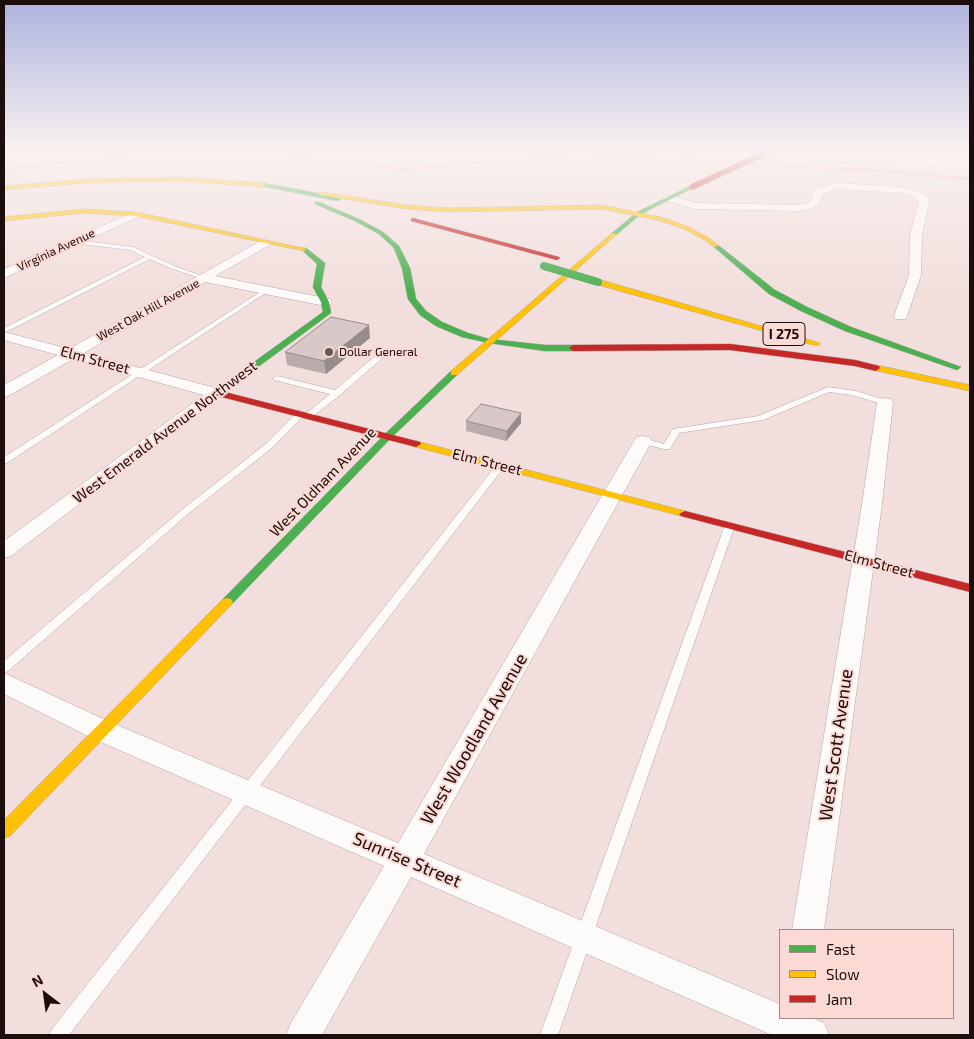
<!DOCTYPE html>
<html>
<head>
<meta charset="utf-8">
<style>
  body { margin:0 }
  #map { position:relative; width:974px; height:1039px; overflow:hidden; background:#f2dfdd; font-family:"Exo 2",sans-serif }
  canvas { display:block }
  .frame { position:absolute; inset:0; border:5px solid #1c0e0c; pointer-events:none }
  .legend { position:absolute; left:779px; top:929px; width:175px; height:90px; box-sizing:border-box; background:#fbd9d4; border:1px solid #a28884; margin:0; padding:6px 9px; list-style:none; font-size:15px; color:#1c0e0c }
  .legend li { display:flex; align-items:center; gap:10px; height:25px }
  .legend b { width:25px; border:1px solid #a28884 }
  .north { position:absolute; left:20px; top:969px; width:50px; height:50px; -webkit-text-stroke:4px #fbd9d4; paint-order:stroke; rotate:330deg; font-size:14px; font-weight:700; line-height:20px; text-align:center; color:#1c0e0c }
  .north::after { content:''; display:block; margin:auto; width:18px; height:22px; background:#1c0e0c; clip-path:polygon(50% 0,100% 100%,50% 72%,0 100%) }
</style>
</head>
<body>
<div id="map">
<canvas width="974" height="1039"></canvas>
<div class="frame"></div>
<ul class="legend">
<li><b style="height:6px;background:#4caf50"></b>Fast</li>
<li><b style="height:6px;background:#ffc107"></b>Slow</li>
<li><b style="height:6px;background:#c62828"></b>Jam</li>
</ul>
<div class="north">N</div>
</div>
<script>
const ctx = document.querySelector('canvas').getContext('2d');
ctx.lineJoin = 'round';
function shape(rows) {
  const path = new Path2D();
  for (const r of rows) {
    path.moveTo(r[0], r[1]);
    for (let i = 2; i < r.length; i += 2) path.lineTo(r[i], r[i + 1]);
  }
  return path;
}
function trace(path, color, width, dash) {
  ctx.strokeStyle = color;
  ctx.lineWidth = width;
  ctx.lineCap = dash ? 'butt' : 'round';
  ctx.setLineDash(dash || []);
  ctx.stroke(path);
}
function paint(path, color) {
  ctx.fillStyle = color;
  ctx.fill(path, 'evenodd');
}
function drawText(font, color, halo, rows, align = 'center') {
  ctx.font = font + ' "Exo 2",sans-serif';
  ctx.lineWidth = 4;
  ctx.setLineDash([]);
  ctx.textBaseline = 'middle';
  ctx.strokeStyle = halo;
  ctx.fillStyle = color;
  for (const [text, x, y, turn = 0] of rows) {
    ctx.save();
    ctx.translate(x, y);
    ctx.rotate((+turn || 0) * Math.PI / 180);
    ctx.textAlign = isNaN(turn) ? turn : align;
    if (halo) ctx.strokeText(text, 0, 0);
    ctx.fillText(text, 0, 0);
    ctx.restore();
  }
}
trace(shape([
  [224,149,405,169,576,155,661,157],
  [679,158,734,163],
  [751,164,884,171,970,179],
  [4,169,133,156]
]), '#f5b2ce', 3);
const lane = shape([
  [75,240,133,247,174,266,208,278,203,279,170,268,150,259,4,333,4,328,145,257,130,250,73,243,72,242,75,240],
  [265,289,270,290,7,463,4,464,4,457,265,289],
  [380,352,386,352,387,354,340,395,309,419,305,416,306,414,330,394,274,380,273,378,277,376,335,390,380,352],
  [828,387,856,391,888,401,889,403,885,405,852,395,829,392,763,420,679,433,670,449,664,449,640,443,639,441,643,438,664,444,673,429,758,416,828,387],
  [300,411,303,412,303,416,273,447,189,513,8,671,4,673,4,661,183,509,267,443,297,412,300,411],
  [501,462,506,465,504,467,69,1035,49,1035,52,1029,498,463,501,462],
  [730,522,735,525,558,1035,540,1035,725,525,730,522]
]);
const street = shape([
  [581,149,628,149,874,156,970,163,970,169,874,162,675,157,586,152,581,149],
  [837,183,902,187,923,193,930,200,922,235,921,275,906,319,896,319,894,316,909,275,910,235,919,201,915,197,901,193,837,189,824,193,817,207,799,211,695,209,664,200,663,198,668,195,696,203,799,205,809,203,816,189,837,183],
  [136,211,142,214,140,216,4,278,4,269,136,211],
  [264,239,270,243,268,246,215,276,330,299,332,302,330,305,325,306,205,282,84,353,223,390,225,393,11,556,4,558,4,541,204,395,73,359,10,395,4,397,4,385,58,355,4,340,4,332,69,349,264,239],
  [885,398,891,399,893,403,882,504,824,930,792,930,862,504,877,403,879,399,885,398],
  [643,436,649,437,652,441,424,854,780,1004,780,1018,813,1018,824,1023,829,1035,772,1035,411,877,322,1035,286,1035,291,1023,384,866,94,739,4,694,4,673,112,723,398,843,634,441,637,437,643,436]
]);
const fast = shape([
  [263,183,338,197,341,199,338,201,261,186,263,183],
  [690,186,695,187,641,214,616,235,611,234,637,212,690,186],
  [315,202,319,202,359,219,383,232,399,246,410,268,416,299,426,311,442,322,468,333,489,339,545,345,573,345,577,348,573,351,545,351,489,343,462,337,436,326,420,315,408,299,402,268,394,248,379,234,355,221,315,204,315,202],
  [714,245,718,245,775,290,807,307,851,327,961,367,957,370,954,369,845,331,801,311,769,294,714,247,714,245],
  [302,248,306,248,325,263,321,287,329,302,331,313,220,395,214,395,214,391,323,312,321,302,313,287,317,264,302,250,302,248],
  [454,370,458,373,457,375,391,438,231,605,223,605,221,602,223,599,385,434,451,371,454,370]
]);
const slow = shape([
  [180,177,263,183,266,185,263,187,180,181,83,183,4,190,4,186,83,179,180,177],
  [321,192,407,205,447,208,602,205,661,217,686,226,709,238,719,246,714,247,705,240,682,228,657,220,602,209,447,212,407,209,319,195,319,193,321,192],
  [83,209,136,212,307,249,304,251,136,216,83,213,4,221,4,217,83,209],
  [612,233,617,234,457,375,451,375,451,371,612,233],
  [595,280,601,280,820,343,819,345,813,345,595,284,595,280],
  [876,365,970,385,970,391,873,370,873,366,876,365],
  [416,441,689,512,691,514,685,517,412,446,411,444,412,442,416,441],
  [227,598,231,599,233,602,231,605,10,836,4,838,4,820,223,599,227,598]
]);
const jam = shape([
  [413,218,559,257,560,258,557,260,411,221,411,219,413,218],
  [730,344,855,360,879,366,880,368,876,371,855,366,730,350,573,351,569,348,573,345,730,344],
  [217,390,420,442,421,444,416,447,214,395,212,393,217,390],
  [685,511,970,584,970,592,681,516,679,514,685,511]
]);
trace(lane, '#b4a5a3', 1);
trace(street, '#b4a5a3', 1);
trace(fast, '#b4a5a3', 1);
trace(slow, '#b4a5a3', 1);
trace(jam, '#b4a5a3', 1);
paint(lane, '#fdfafa');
paint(street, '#fdfafa');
paint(fast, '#4caf50');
paint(slow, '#ffc107');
paint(jam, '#c62828');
trace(shape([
  [304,149,381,157],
  [455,179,665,176]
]), '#cbc6c4', 2, [4.5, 4.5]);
const fastBridge = shape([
  [544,266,598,282]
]);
const jamBridge = shape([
  [692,187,774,149]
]);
trace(fastBridge, '#b4a5a3', 8, []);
trace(jamBridge, '#b4a5a3', 6, []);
trace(fastBridge, '#4caf50', 8);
trace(jamBridge, '#c62828', 5.5);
paint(shape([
  [850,149,865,149,864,153,849,151],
  [370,338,326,374,287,365,285,352],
  [466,421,521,423,506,441,466,431]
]), '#baacac');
paint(shape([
  [369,325,370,338,326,374,324,361],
  [521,413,521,423,506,441,507,431]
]), '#978c8c');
const building = shape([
  [331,317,369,325,324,361,285,352,331,317],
  [481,404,521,413,507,431,466,421,481,404]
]);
paint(building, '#d8c8c8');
trace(building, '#978c8c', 1);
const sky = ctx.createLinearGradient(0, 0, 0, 294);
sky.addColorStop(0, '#adb3de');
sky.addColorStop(0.51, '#f9f1f0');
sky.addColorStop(1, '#f9f1f000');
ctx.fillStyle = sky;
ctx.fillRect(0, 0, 974, 294);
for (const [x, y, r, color] of [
  [329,352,5,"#675755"]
]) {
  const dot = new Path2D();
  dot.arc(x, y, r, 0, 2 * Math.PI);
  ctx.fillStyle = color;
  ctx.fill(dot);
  trace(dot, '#fbd9d4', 2);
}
drawText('12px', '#1c0e0c', '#fbd9d4', [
  ["Virginia Avenue",56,250,-25],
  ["West Oak Hill Avenue",148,310,-29]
]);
drawText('12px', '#1c0e0c', '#fbd9d4', [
  ["Dollar General",339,352]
], 'left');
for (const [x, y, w] of [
  [784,334,42]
]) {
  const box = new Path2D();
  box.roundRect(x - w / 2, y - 11.5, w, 23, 4);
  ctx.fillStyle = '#fbd9d4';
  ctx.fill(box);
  trace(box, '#1c0e0c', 1);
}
drawText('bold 14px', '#1c0e0c', null, [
  ["I 275",784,334]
]);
drawText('15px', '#1c0e0c', '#fbd9d4', [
  ["Elm Street",95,360,15],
  ["West Emerald Avenue Northwest",165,432,-37],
  ["Elm Street",487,462,14],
  ["West Oldham Avenue",323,482,-46],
  ["Elm Street",879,564,15]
]);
drawText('18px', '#1c0e0c', '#fbd9d4', [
  ["West Woodland Avenue",474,739,-60],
  ["West Scott Avenue",836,745,-82],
  ["Sunrise Street",407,860,23]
]);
</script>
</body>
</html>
